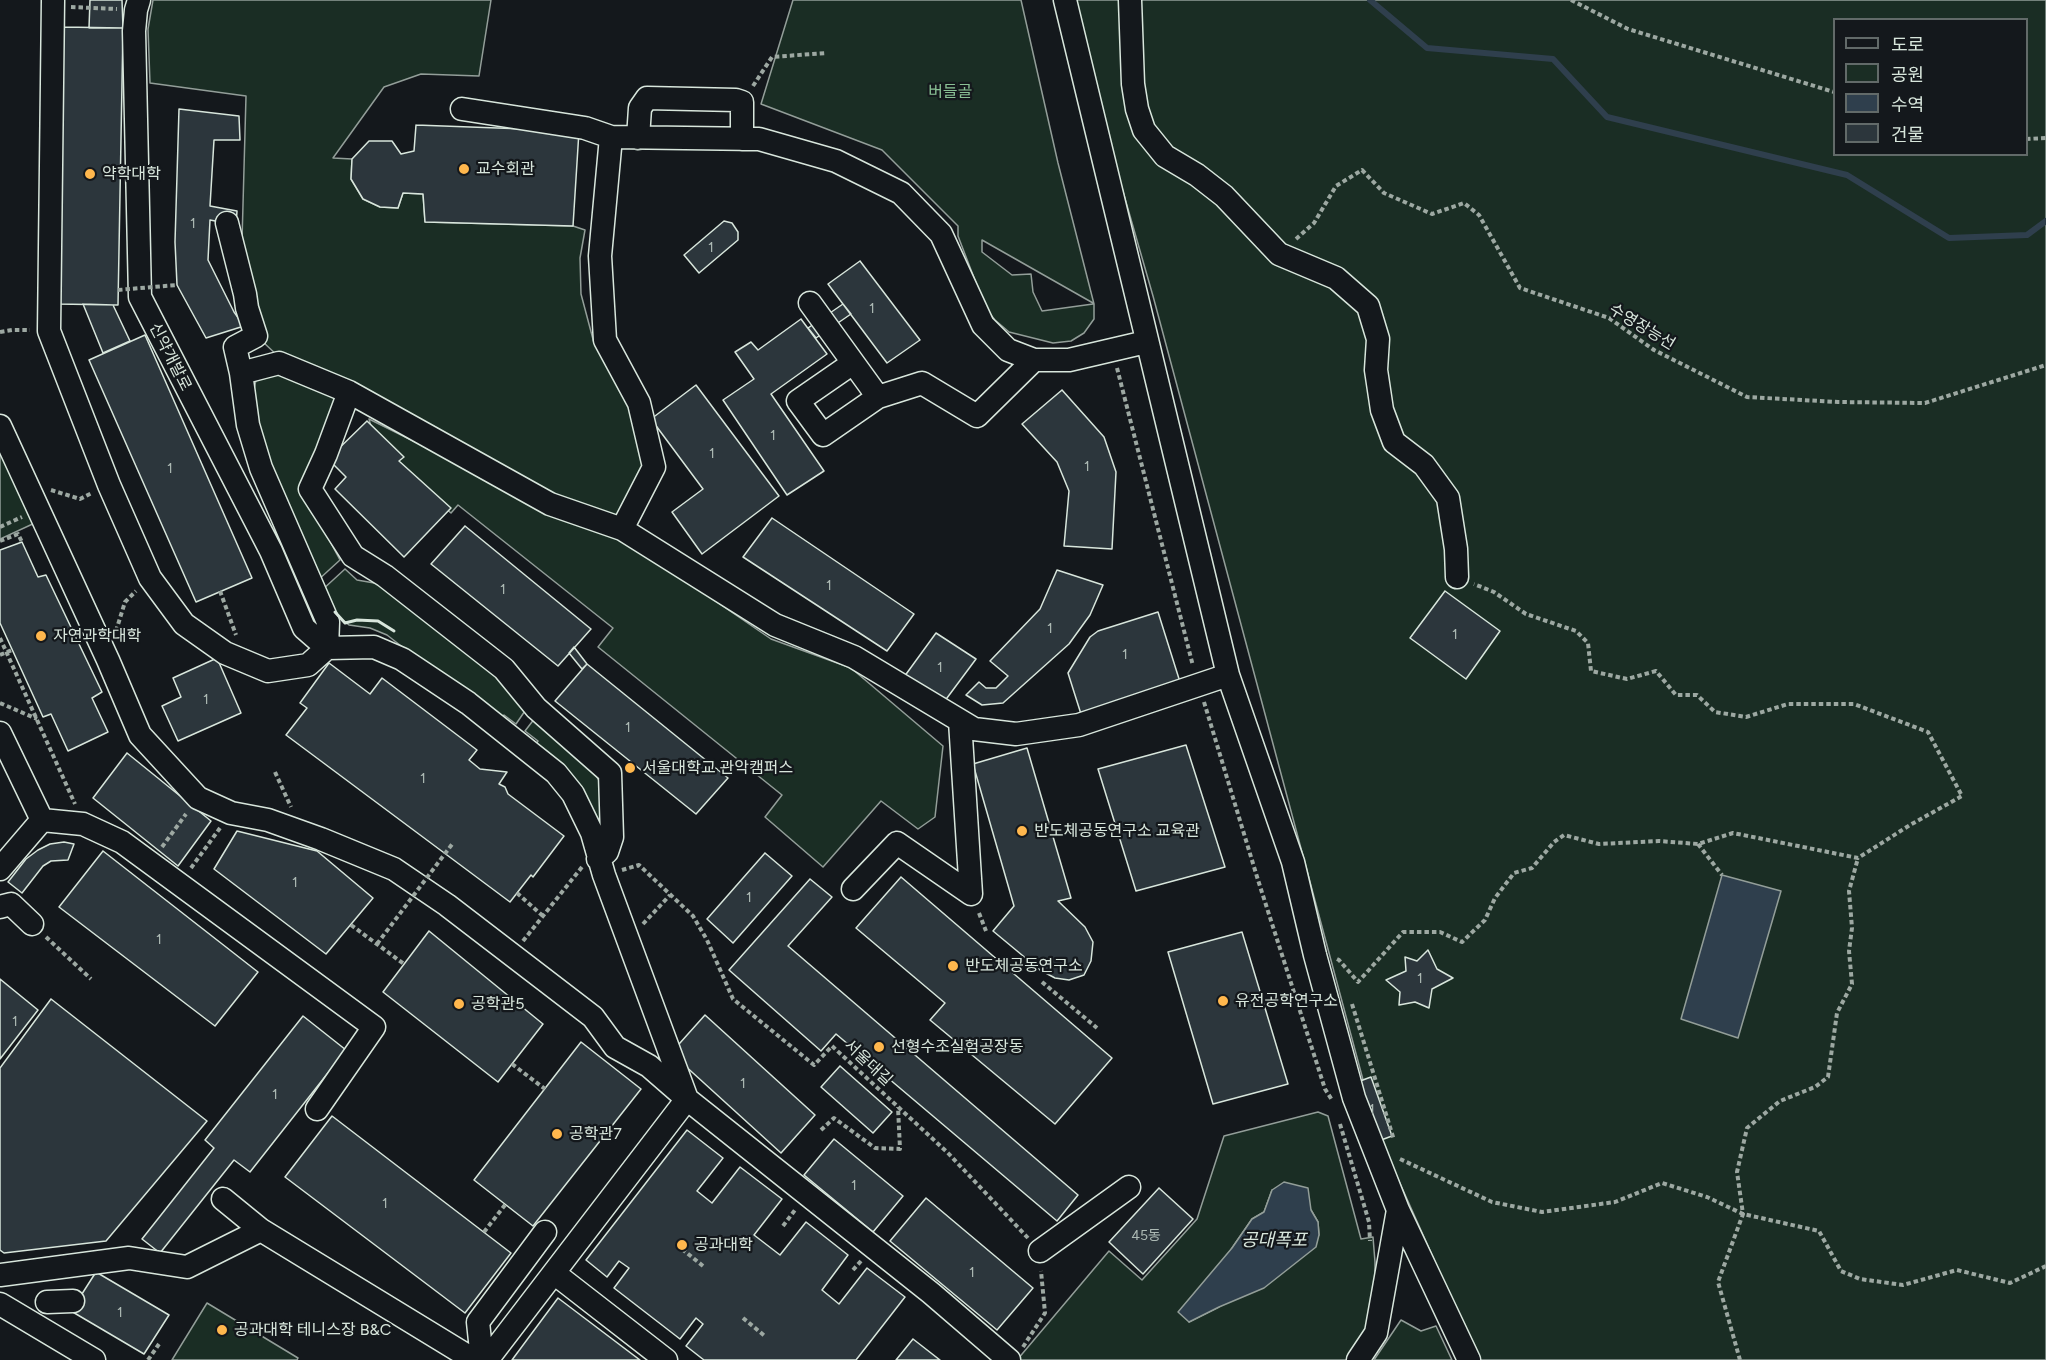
<!DOCTYPE html>
<html>
<head>
<meta charset="utf-8">
<style>
  body { margin:0 }
  #map { position:relative; width:2046px; height:1360px; overflow:hidden; background:#14181c; font-family:Figtree,"Noto Sans KR",sans-serif }
  canvas { display:block }
  .legend { position:absolute; left:1833px; top:18px; width:195px; height:138px; box-sizing:border-box; background:#14181c; border:2px solid #626a69; margin:0; padding:8px 10px; list-style:none; font-size:18px; color:#d8e6dc }
  .legend li { display:flex; align-items:center; gap:12px; height:30px }
  .legend b { width:30px; border:2px solid #626a69 }
</style>
</head>
<body>
<div id="map">
<canvas width="2046" height="1360"></canvas>
<ul class="legend">
<li><b style="height:8px;background:#14181c"></b>도로</li>
<li><b style="height:16px;background:#1a2d24"></b>공원</li>
<li><b style="height:16px;background:#2f3f4d"></b>수역</li>
<li><b style="height:16px;background:#2c363c"></b>건물</li>
</ul>
</div>
<script>
const ctx = document.querySelector('canvas').getContext('2d');
ctx.lineJoin = 'round';
function paint(path, color) {
  ctx.fillStyle = color;
  ctx.fill(path, 'evenodd');
}
function shape(rows) {
  const path = new Path2D();
  for (const r of rows) {
    path.moveTo(r[0], r[1]);
    for (let i = 2; i < r.length; i += 2) path.lineTo(r[i], r[i + 1]);
  }
  return path;
}
function trace(path, color, width, dash) {
  ctx.strokeStyle = color;
  ctx.lineWidth = width;
  ctx.lineCap = dash ? 'butt' : 'round';
  ctx.setLineDash(dash || []);
  ctx.stroke(path);
}
function drawText(font, color, halo, rows, align = 'center') {
  ctx.font = font + ' Figtree,"Noto Sans KR",sans-serif';
  ctx.lineWidth = 4.5;
  ctx.setLineDash([]);
  ctx.textBaseline = 'middle';
  ctx.strokeStyle = halo;
  ctx.fillStyle = color;
  for (const [text, x, y, turn = 0] of rows) {
    ctx.save();
    ctx.translate(x, y);
    ctx.rotate((+turn || 0) * Math.PI / 180);
    ctx.textAlign = isNaN(turn) ? turn : align;
    if (halo) ctx.strokeText(text, 0, 0);
    ctx.fillText(text, 0, 0);
    ctx.restore();
  }
}
const green = shape([
  [153,0,491,0,479,76,421,74,384,87,333,158,352,159,351,179,363,199,380,207,398,208,403,193,423,194,425,222,573,226,585,230,580,258,581,294,594,343,630,405,646,468,618,516,564,504,280,358,262,341,241,277,246,96,150,83,148,29,153,0],
  [793,0,1021,0,1058,163,1094,304,1094,319,1084,333,1071,341,1053,343,1009,332,995,320,986,309,958,236,958,226,882,150,761,104,793,0],
  [982,240,1093,303,1093,304,1042,311,1033,292,1031,274,1012,275,982,252,982,240],
  [1068,0,2046,0,2046,1360,1479,1360,1377,1132,1153,296,1068,0],
  [1834,20,2026,20,2026,154,1834,154,1834,20],
  [285,374,337,393,322,452,300,485,340,560,317,581,258,436,254,389,256,380,262,376,285,374],
  [369,419,550,509,616,533,771,639,851,668,943,746,935,817,918,829,881,801,823,867,765,817,782,795,598,647,613,628,458,505,451,513,377,451,369,419],
  [0,447,37,522,0,539,0,447],
  [345,569,357,580,380,584,503,680,527,708,516,724,504,715,498,721,387,635,370,628,349,625,339,617,321,591,345,569],
  [535,718,597,777,600,782,605,843,534,747,538,741,525,731,535,718],
  [1318,1112,1328,1116,1361,1239,1373,1237,1375,1262,1375,1291,1367,1328,1347,1360,1017,1360,1109,1251,1142,1280,1197,1219,1224,1136,1318,1112],
  [1272,1190,1311,1210,1318,1222,1319,1235,1219,1307,1189,1322,1232,1248,1252,1219,1264,1212,1272,1190],
  [207,1303,298,1358,297,1360,172,1360,207,1303],
  [1401,1320,1421,1331,1436,1326,1452,1360,1374,1360,1401,1320]
]);
paint(green, '#1a2d24');
trace(green, '#939e99', 1.5);
const water = shape([
  [1722,875,1781,891,1738,1038,1681,1019,1722,875],
  [1284,1182,1308,1188,1311,1210,1318,1222,1319,1235,1316,1247,1264,1288,1219,1307,1189,1322,1178,1312,1232,1248,1252,1219,1264,1212,1272,1190,1284,1182]
]);
paint(water, '#2f3f4d');
trace(water, '#939e99', 1.5);
trace(shape([
  [1370,0,1427,48,1553,59,1607,117,1847,175,1949,238,2027,235,2046,221]
]), '#2f3f4d', 6);
const building = shape([
  [90,0,122,0,123,28,89,28,90,0],
  [63,27,123,28,118,305,57,304,63,27],
  [179,109,239,116,240,140,214,140,210,206,237,211,236,225,210,220,208,260,234,312,244,326,206,338,177,285,175,242,179,109],
  [416,125,579,131,573,226,425,222,423,194,403,193,398,208,380,207,363,199,351,179,352,159,369,141,392,141,401,154,414,151,416,125],
  [724,221,732,223,738,232,738,240,699,273,684,255,724,221],
  [860,261,920,340,887,363,828,284,860,261],
  [83,304,113,305,130,341,103,353,83,304],
  [843,304,851,314,816,338,808,328,843,304],
  [801,319,827,354,771,394,824,471,787,495,723,400,754,379,735,352,751,342,758,350,801,319],
  [145,335,252,578,196,602,89,360,145,335],
  [696,385,779,496,702,554,672,512,703,489,651,419,696,385],
  [1062,390,1104,437,1116,472,1112,549,1064,546,1069,491,1057,462,1022,424,1062,390],
  [367,421,404,457,399,461,451,508,404,557,335,489,346,477,328,459,367,421],
  [772,518,914,614,887,651,743,557,772,518],
  [465,526,591,629,558,666,431,564,465,526],
  [22,542,38,577,46,575,102,692,92,698,108,732,68,751,51,714,43,717,0,623,0,550,22,542],
  [1057,570,1103,585,1090,615,1069,644,1003,703,982,705,966,695,979,682,986,688,996,688,1008,676,990,661,1040,609,1057,570],
  [1445,591,1500,631,1466,679,1410,638,1445,591],
  [1158,612,1180,682,1081,714,1068,673,1090,637,1098,631,1158,612],
  [936,633,976,659,944,702,904,677,936,633],
  [574,647,587,664,582,669,569,653,574,647],
  [217,658,241,713,178,741,162,706,181,697,173,678,217,658],
  [329,663,370,694,382,678,477,750,469,760,480,769,507,772,499,784,505,787,508,794,564,836,533,877,531,875,510,902,286,735,307,708,300,703,329,663],
  [587,664,728,778,696,814,555,701,587,664],
  [1186,745,1225,867,1136,891,1098,769,1186,745],
  [1027,748,1071,898,1058,901,1085,927,1093,942,1091,961,1084,975,1069,980,1055,978,1040,970,993,931,1014,906,973,764,1027,748],
  [127,753,211,821,178,866,93,798,127,753],
  [237,831,317,851,373,898,326,954,214,869,237,831],
  [64,842,74,844,68,860,51,861,43,866,22,893,8,882,26,859,38,850,50,844,64,842],
  [103,851,258,972,215,1026,59,907,103,851],
  [765,853,792,876,733,943,707,919,765,853],
  [901,877,1112,1058,1055,1124,930,1020,945,1003,856,928,901,877],
  [810,879,832,897,788,946,1078,1195,1057,1221,836,1034,821,1051,729,970,810,879],
  [429,931,543,1024,498,1082,383,992,429,931],
  [1242,932,1288,1084,1213,1104,1168,952,1242,932],
  [1428,950,1437,969,1453,978,1432,989,1429,1008,1415,1002,1399,1005,1400,992,1386,980,1406,971,1405,957,1417,961,1428,950],
  [0,979,38,1010,0,1059,0,979],
  [51,999,207,1121,106,1241,4,1253,0,1250,0,1068,51,999],
  [705,1015,815,1115,781,1153,671,1053,705,1015],
  [303,1016,346,1050,250,1172,234,1160,160,1253,142,1239,214,1148,205,1140,303,1016],
  [581,1042,641,1089,533,1226,474,1180,581,1042],
  [840,1066,892,1112,873,1133,821,1087,840,1066],
  [1371,1077,1392,1136,1373,1143,1352,1084,1371,1077],
  [332,1116,511,1253,465,1313,285,1177,332,1116],
  [687,1130,723,1158,697,1191,712,1203,740,1167,782,1199,754,1235,780,1255,806,1222,848,1255,822,1290,839,1304,867,1268,905,1297,856,1360,704,1360,686,1346,703,1324,696,1318,680,1339,614,1288,629,1268,619,1261,607,1277,586,1260,687,1130],
  [834,1139,903,1196,873,1232,804,1175,834,1139],
  [1159,1188,1193,1219,1143,1274,1109,1242,1159,1188],
  [926,1198,1033,1288,997,1330,890,1241,926,1198],
  [96,1272,169,1315,144,1354,71,1311,96,1272],
  [558,1298,640,1360,512,1360,558,1298],
  [913,1339,940,1360,896,1360,913,1339]
]);
paint(building, '#2c363c');
trace(building, '#d8e6dc', 1.5);
const minor = shape([
  [53,0,49,331,109,485,150,578,184,624,225,653,268,671,308,665,327,648,374,647,402,659,468,703,556,773,573,794,592,833,604,875,687,1099,487,1360],
  [139,0,136,10,134,31,140,297,271,551,304,628,327,648],
  [1065,0,1228,675,1293,862,1315,955,1354,1098,1398,1210,1469,1360],
  [1130,0,1133,84,1137,109,1144,130,1165,156,1197,175,1224,196,1279,254,1336,278,1368,306,1378,339,1376,370,1382,410,1394,442,1424,465,1448,498,1456,549,1457,577],
  [462,109,585,128,611,137],
  [638,138,640,108,647,98,736,100,742,102,742,139],
  [227,223,245,294,247,308,256,336,235,347,241,373],
  [810,303,878,397],
  [853,363,798,401,823,435,878,397,922,383,977,416,1034,360],
  [349,392,326,454,310,489,353,556,385,576,504,669,536,708,610,773,612,837,607,852,598,859],
  [0,426,108,660,140,735,198,798,231,813,268,820,321,839,394,869,447,905,593,1017,615,1047,649,1066,687,1099,931,1293,1009,1360],
  [622,529,654,467,639,403,605,340,600,256,611,137,759,139,836,161,901,193,941,234,983,325,1008,350,1034,360,1069,360,1146,342],
  [327,648,328,622,261,468,248,425,241,373,279,363,349,392,550,504,622,529,775,625,854,657,974,729,1016,734,1079,725,1228,675],
  [0,733,42,820],
  [42,820,83,824,122,842,374,1027,317,1109],
  [0,869,42,820],
  [853,889,897,843,971,894,960,721],
  [0,907,11,904,32,924],
  [223,1199,261,1230,474,1360],
  [1040,1251,1129,1187],
  [554,1273,666,1360],
  [0,1275,129,1258,187,1267,261,1230],
  [47,1302,73,1301],
  [0,1304,94,1360],
  [482,1360,478,1322,545,1232],
  [1358,1360,1376,1333,1398,1210]
]);
trace(minor, '#d8e6dc', 25);
trace(shape([
  [1571,0,1628,29,1834,92],
  [71,7,117,9],
  [753,86,772,57,826,53],
  [2026,139,2046,138],
  [1296,239,1314,223,1336,186,1362,170,1384,193,1432,214,1464,203,1479,215,1520,288,1609,318,1654,350,1747,397,1838,402,1925,403,2046,365],
  [0,332,12,330,30,330],
  [1117,368,1193,666],
  [51,490,80,499,92,493],
  [0,527,22,517],
  [0,541,18,534,22,542],
  [220,591,236,635],
  [116,631,125,602,136,591],
  [0,638,75,804],
  [1204,702,1258,880,1325,1089,1332,1100],
  [0,703,37,719],
  [275,772,291,807],
  [1698,844,1722,875],
  [162,847,186,814],
  [191,868,220,828],
  [622,870,639,865,693,916,707,940,733,999,814,1065,832,1046,948,1153,1028,1238],
  [517,893,543,916],
  [979,913,986,931],
  [643,924,670,895],
  [351,925,404,964],
  [46,937,91,979],
  [523,941,582,867],
  [1337,959,1339,960,1358,982,1403,932,1440,932,1462,942,1485,920,1495,898,1514,873,1532,868,1554,842,1564,835,1599,844,1659,841,1698,844,1733,833,1858,858,1910,825,1962,796,1928,732,1854,704,1788,704,1746,717,1715,712,1697,695,1676,695,1656,671,1627,679,1591,671,1588,643,1576,631,1526,614,1494,592,1474,584],
  [1042,982,1097,1028],
  [1352,1004,1394,1140],
  [512,1064,545,1089],
  [1340,1124,1369,1222,1370,1241],
  [821,1130,834,1118,875,1148,900,1149,898,1107],
  [1400,1159,1492,1202,1542,1212,1615,1202,1662,1183,1707,1197,1743,1214,1819,1231,1841,1271,1860,1279,1903,1285,1957,1270,2010,1283,2046,1266],
  [783,1226,795,1210],
  [484,1232,505,1205],
  [682,1249,703,1266],
  [853,1270,861,1261],
  [743,1318,766,1337],
  [1023,1347,1045,1313,1041,1271],
  [148,1360,159,1344],
  [1740,1360,1718,1282,1743,1214,1737,1172,1747,1128,1780,1101,1815,1087,1828,1077,1837,1013,1852,984,1849,951,1852,928,1849,891,1858,858]
]), '#9da8a2', 4, [4.5, 3]);
trace(minor, '#14181c', 22);
trace(shape([
  [118,290,177,285],
  [0,655,12,650],
  [377,944,453,843]
]), '#9da8a2', 4, [4.5, 3]);
trace(shape([
  [335,612,345,623,357,620,378,621,394,631]
]), '#d8e6dc', 3);
for (const [x, y, r, color] of [
  [464,169,6,"#ffb74d"],
  [90,174,6,"#ffb74d"],
  [41,636,6,"#ffb74d"],
  [630,768,6,"#ffb74d"],
  [1022,831,6,"#ffb74d"],
  [953,966,6,"#ffb74d"],
  [1223,1001,6,"#ffb74d"],
  [459,1004,6,"#ffb74d"],
  [879,1047,6,"#ffb74d"],
  [557,1134,6,"#ffb74d"],
  [682,1245,6,"#ffb74d"],
  [222,1330,6,"#ffb74d"]
]) {
  const dot = new Path2D();
  dot.arc(x, y, r, 0, 2 * Math.PI);
  ctx.fillStyle = color;
  ctx.fill(dot);
  trace(dot, '#14181c', 2);
}
drawText('14px', '#adbab4', null, [
  ["1",193,224],
  ["1",711,248],
  ["1",872,309],
  ["1",773,436],
  ["1",712,454],
  ["1",1087,467],
  ["1",170,469],
  ["1",829,586],
  ["1",503,590],
  ["1",1050,629],
  ["1",1455,635],
  ["1",1125,655],
  ["1",940,668],
  ["1",206,700],
  ["1",628,728],
  ["1",423,779],
  ["1",295,883],
  ["1",749,898],
  ["1",159,940],
  ["1",1420,979],
  ["1",15,1022],
  ["1",743,1084],
  ["1",275,1095],
  ["1",1372,1110],
  ["1",854,1186],
  ["1",385,1204],
  ["45동",1146,1236],
  ["1",972,1273],
  ["1",120,1313]
]);
drawText('16px', '#8ac095', '#14181c', [
  ["버들골",950,92]
]);
drawText('16px', '#d8e6dc', '#14181c', [
  ["교수회관",476,169],
  ["약학대학",102,174],
  ["자연과학대학",53,636],
  ["서울대학교 관악캠퍼스",642,768],
  ["반도체공동연구소 교육관",1034,831],
  ["반도체공동연구소",965,966],
  ["유전공학연구소",1235,1001],
  ["공학관5",471,1004],
  ["선형수조실험공장동",891,1047],
  ["공학관7",569,1134],
  ["공과대학",694,1245],
  ["공과대학 테니스장 B&C",234,1330]
], 'left');
drawText('16px', '#d8e6dc', '#14181c', [
  ["수영장능선",1642,327,31],
  ["신약개발로",170,357,63],
  ["서울대길",868,1063,43]
]);
drawText('italic 18px', '#d8e6dc', '#14181c', [
  ["공대폭포",1274,1241]
]);
</script>
</body>
</html>
